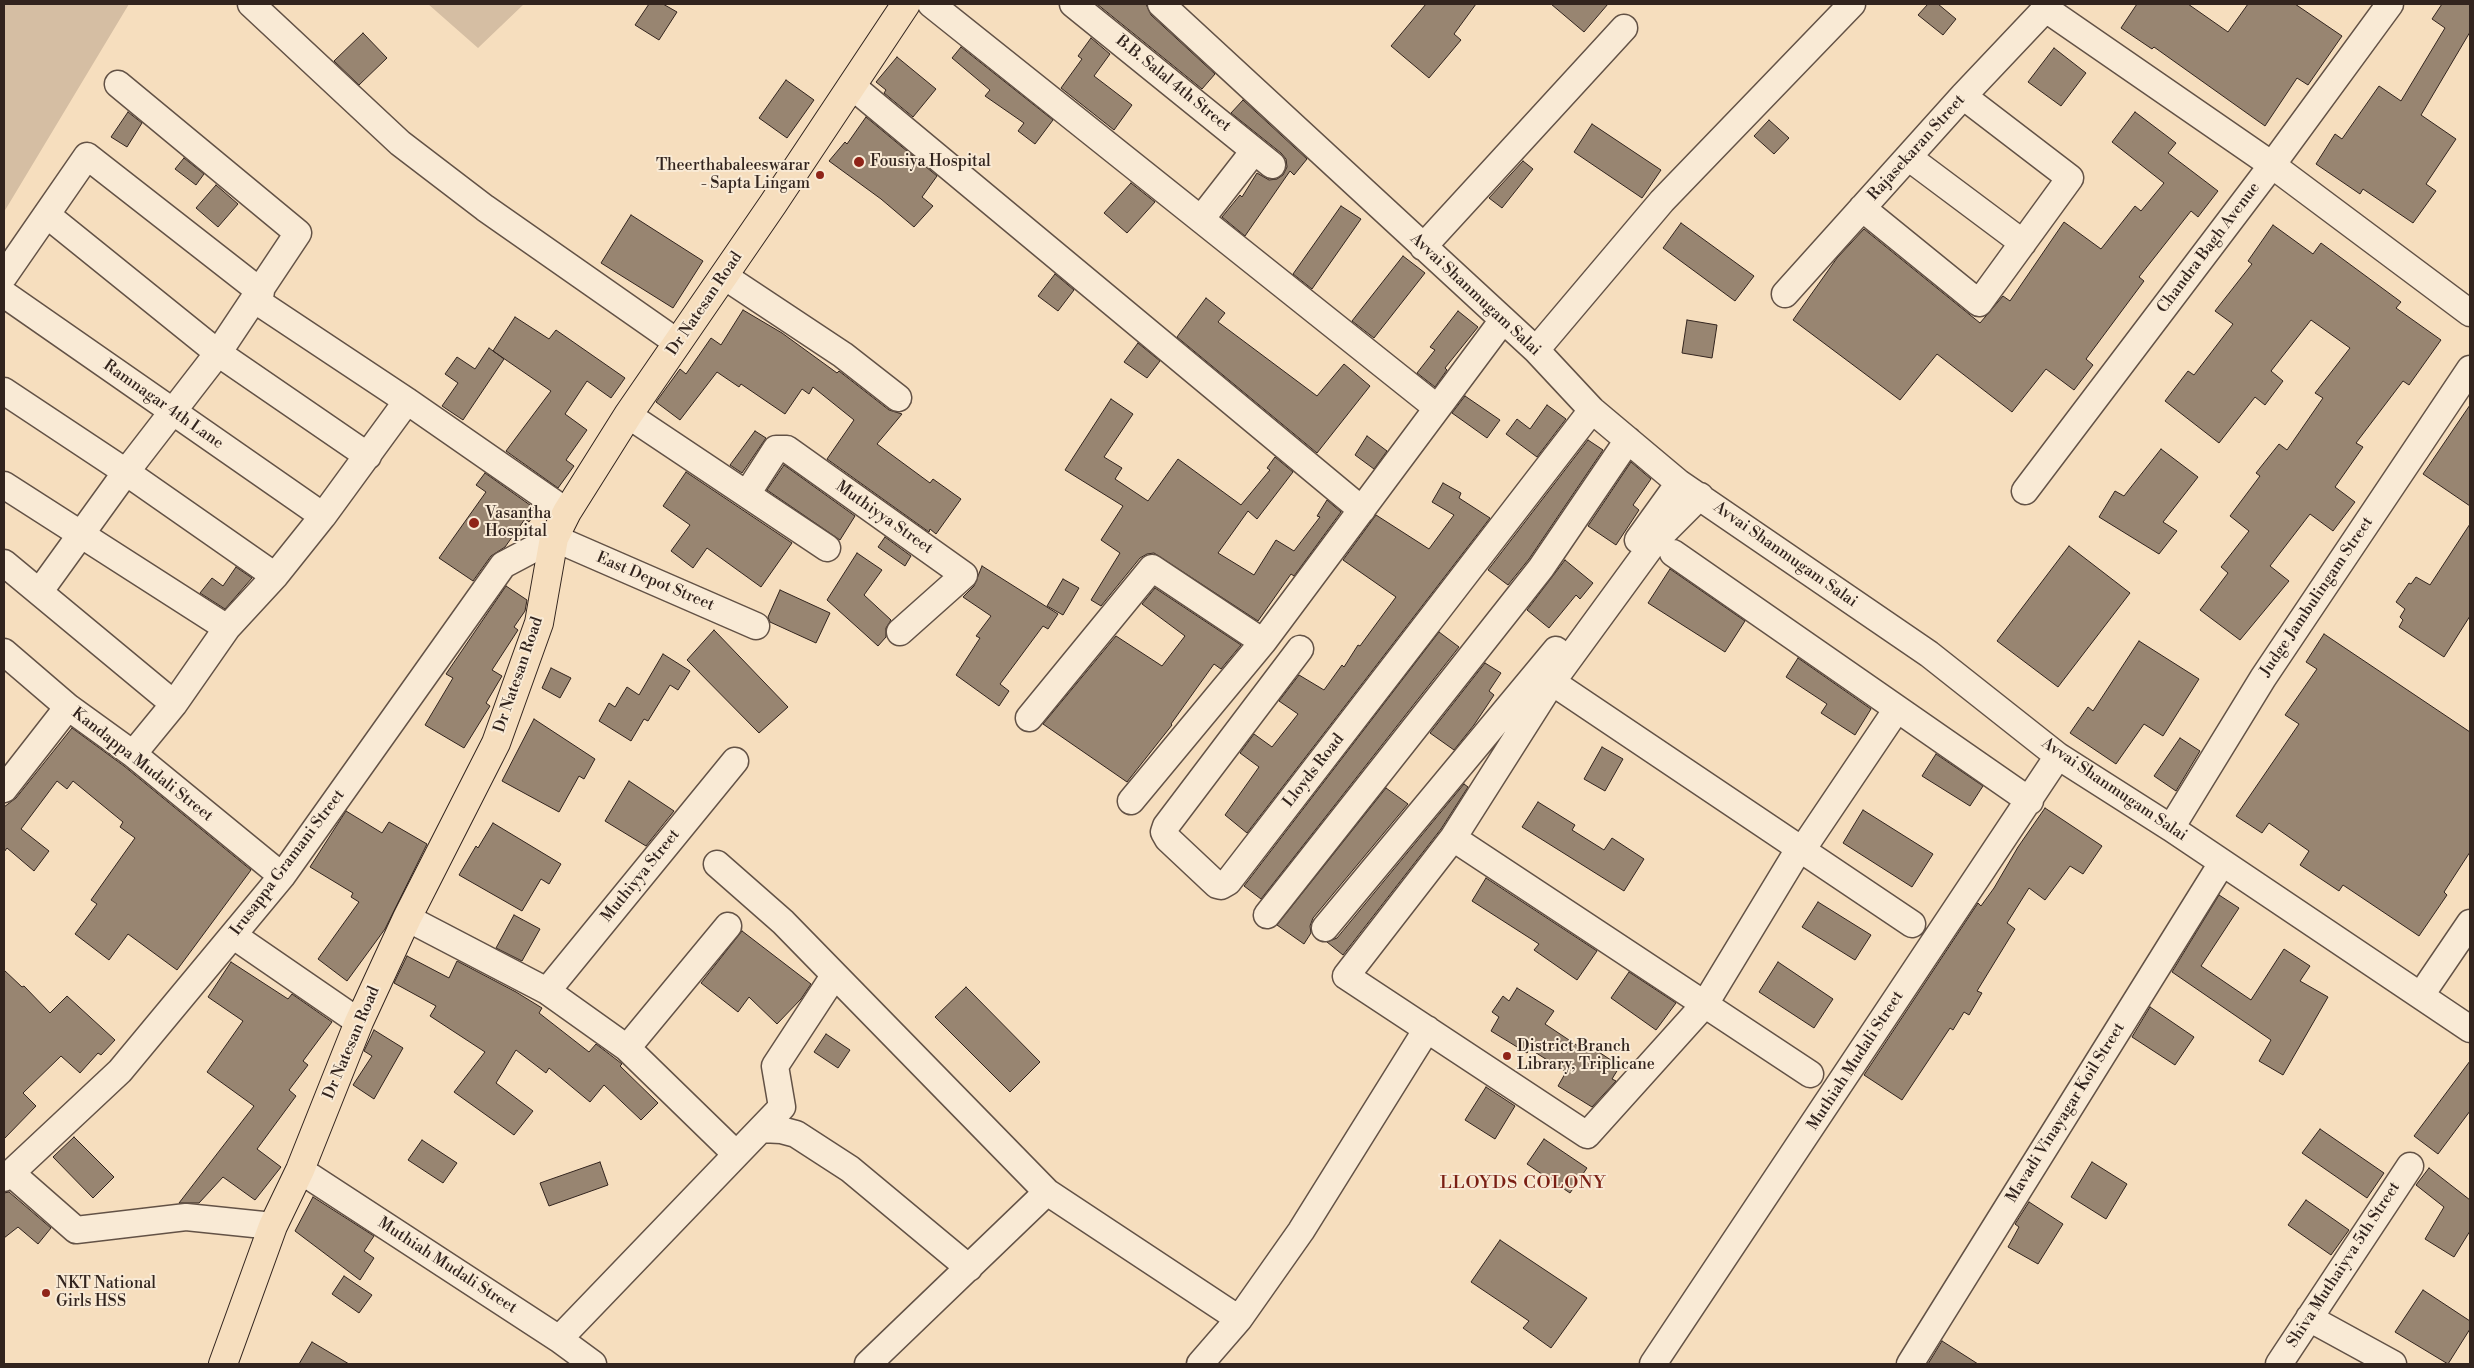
<!DOCTYPE html>
<html>
<head>
<meta charset="utf-8">
<style>
  body { margin:0 }
  #map { position:relative; width:2474px; height:1368px; overflow:hidden; background:#f6debe; font-family:"Libre Bodoni",serif }
  canvas { display:block }
  .frame { position:absolute; inset:0; border:5px solid #32241e; pointer-events:none }
</style>
</head>
<body>
<div id="map">
<canvas width="2474" height="1368"></canvas>
<div class="frame"></div>
</div>
<script>
const ctx = document.querySelector('canvas').getContext('2d');
ctx.lineJoin = 'round';
function paint(path, color) {
  ctx.fillStyle = color;
  ctx.fill(path, 'evenodd');
}
function shape(rows) {
  const path = new Path2D();
  for (const r of rows) {
    path.moveTo(r[0], r[1]);
    for (let i = 2; i < r.length; i += 2) path.lineTo(r[i], r[i + 1]);
  }
  return path;
}
function trace(path, color, width, dash) {
  ctx.strokeStyle = color;
  ctx.lineWidth = width;
  ctx.lineCap = dash ? 'butt' : 'round';
  ctx.setLineDash(dash || []);
  ctx.stroke(path);
}
function drawText(font, color, halo, rows, align = 'center') {
  ctx.font = font + ' "Libre Bodoni",serif';
  ctx.lineWidth = 4;
  ctx.setLineDash([]);
  ctx.textBaseline = 'middle';
  ctx.strokeStyle = halo;
  ctx.fillStyle = color;
  for (const [text, x, y, turn = 0] of rows) {
    ctx.save();
    ctx.translate(x, y);
    ctx.rotate((+turn || 0) * Math.PI / 180);
    ctx.textAlign = isNaN(turn) ? turn : align;
    if (halo) ctx.strokeText(text, 0, 0);
    ctx.fillText(text, 0, 0);
    ctx.restore();
  }
}
paint(shape([
  [4,4,129,4,4,212],
  [428,4,524,4,478,48]
]), '#d5bea3');
const building = shape([
  [649,4,663,4,677,12,659,40,635,25,649,4],
  [1097,4,1146,4,1151,15,1215,74,1202,89,1097,4],
  [1426,4,1476,4,1454,34,1461,40,1429,78,1391,46,1426,4],
  [1551,4,1608,4,1584,32,1551,4],
  [1928,4,1938,4,1956,19,1943,35,1918,15,1928,4],
  [2137,4,2188,4,2228,32,2248,4,2295,4,2342,36,2308,85,2297,78,2265,126,2154,47,2152,49,2121,28,2137,4],
  [2442,4,2470,4,2470,32,2421,115,2456,139,2426,184,2436,191,2413,223,2363,189,2360,194,2316,164,2335,134,2342,139,2379,86,2401,101,2445,28,2432,19,2442,4],
  [363,33,387,58,359,85,334,61,363,33],
  [1091,38,1110,54,1094,76,1132,105,1114,130,1061,88,1082,59,1078,56,1091,38],
  [961,47,1053,120,1035,144,1018,131,1024,123,985,96,990,90,952,58,961,47],
  [2054,48,2086,73,2061,106,2028,82,2054,48],
  [897,57,936,89,913,117,884,93,886,90,876,82,897,57],
  [786,80,814,100,787,138,759,118,786,80],
  [1243,100,1307,159,1294,175,1290,171,1245,236,1222,217,1240,195,1242,197,1257,173,1269,180,1277,179,1283,175,1287,167,1286,159,1281,153,1231,113,1243,100],
  [128,112,142,123,127,147,111,137,128,112],
  [2135,112,2176,143,2168,153,2218,191,2198,217,2191,211,2139,277,2144,281,2086,359,2093,365,2074,390,2046,369,2012,412,1937,354,1900,400,1793,320,1837,258,1864,229,1980,323,2003,296,2010,301,2064,222,2101,249,2135,206,2141,211,2164,183,2112,142,2135,112],
  [866,117,937,176,922,197,933,206,914,227,881,199,829,161,845,142,847,144,866,117],
  [1769,120,1789,138,1774,154,1754,136,1769,120],
  [1592,124,1661,170,1642,198,1574,152,1592,124],
  [184,158,204,174,196,185,175,169,184,158],
  [1523,161,1533,169,1502,208,1489,198,1523,161],
  [1131,183,1155,202,1127,233,1104,213,1131,183],
  [216,185,238,204,218,227,196,208,216,185],
  [1341,206,1361,219,1312,289,1293,274,1341,206],
  [631,215,703,261,673,308,601,263,631,215],
  [1681,223,1754,276,1735,301,1663,248,1681,223],
  [2273,225,2313,254,2321,243,2401,302,2396,308,2441,340,2409,385,2403,381,2356,443,2363,447,2335,487,2355,502,2333,531,2310,514,2270,566,2289,581,2240,640,2200,610,2228,573,2221,567,2249,531,2230,516,2260,476,2256,473,2279,444,2287,450,2323,398,2315,393,2350,348,2311,320,2271,371,2283,381,2265,405,2255,397,2219,443,2165,401,2188,371,2194,375,2233,324,2215,311,2252,264,2248,261,2273,225],
  [1403,256,1425,273,1374,338,1352,321,1403,256],
  [1055,274,1074,290,1058,311,1038,296,1055,274],
  [1206,298,1225,313,1218,322,1317,396,1344,364,1370,386,1317,453,1177,337,1206,298],
  [743,310,782,333,837,373,839,371,889,410,902,414,877,444,930,483,933,479,961,499,936,534,930,529,929,532,827,459,854,420,813,387,809,394,802,389,785,414,741,384,739,387,717,372,680,420,656,402,680,369,686,374,711,338,721,345,743,310],
  [1458,311,1478,327,1445,368,1447,370,1435,387,1417,373,1435,350,1430,347,1458,311],
  [515,317,549,339,556,330,625,378,611,398,587,381,565,414,587,430,566,460,574,466,558,488,506,451,551,391,493,351,515,317],
  [1687,320,1717,325,1712,358,1682,353,1687,320],
  [1138,343,1160,361,1147,378,1124,362,1138,343],
  [489,348,504,359,463,420,442,406,458,383,445,374,457,357,475,369,489,348],
  [1465,396,1500,420,1487,438,1452,413,1465,396],
  [1111,399,1133,414,1104,457,1122,468,1115,479,1148,501,1178,459,1241,505,1270,470,1267,468,1275,457,1293,472,1257,519,1248,511,1218,553,1254,575,1276,540,1294,551,1320,517,1317,516,1327,500,1341,512,1294,576,1291,574,1258,621,1154,553,1147,554,1140,558,1101,606,1091,600,1120,553,1101,540,1123,506,1065,470,1111,399],
  [1547,405,1566,419,1537,457,1506,434,1517,419,1530,429,1547,405],
  [2470,405,2470,506,2423,474,2470,405],
  [755,431,766,438,742,473,730,465,755,431],
  [1367,436,1387,451,1374,469,1355,455,1367,436],
  [1588,440,1603,450,1529,559,1508,585,1488,570,1588,440],
  [2161,449,2198,477,2163,522,2177,531,2159,554,2099,517,2115,491,2124,496,2161,449],
  [1631,462,1651,479,1633,505,1639,510,1616,545,1588,526,1631,462],
  [784,465,855,516,840,540,767,490,784,465],
  [686,472,792,543,761,587,707,548,693,568,671,551,690,525,663,506,686,472],
  [485,473,537,510,529,522,525,519,505,547,491,556,473,581,439,558,486,492,476,485,485,473],
  [1443,483,1461,493,1459,498,1490,518,1247,833,1225,815,1259,767,1240,753,1254,734,1272,747,1298,714,1279,701,1299,675,1324,690,1342,665,1344,667,1358,645,1360,646,1396,597,1343,560,1376,515,1429,549,1454,515,1432,502,1443,483],
  [2470,524,2470,616,2444,657,2399,627,2403,620,2400,617,2405,609,2396,602,2409,583,2411,584,2416,577,2430,585,2470,524],
  [885,537,911,556,905,566,878,547,885,537],
  [2069,546,2130,593,2058,687,1997,641,2069,546],
  [857,553,882,570,864,595,891,620,886,628,886,637,878,646,827,600,857,553],
  [1565,560,1593,583,1580,599,1576,595,1549,628,1527,610,1565,560],
  [982,566,1058,614,1048,629,1043,626,1000,684,1009,691,999,706,956,675,980,638,976,636,991,616,963,597,974,586,982,566],
  [236,567,252,578,225,609,200,593,212,578,223,586,236,567],
  [1670,569,1745,621,1725,652,1648,603,1670,569],
  [1063,579,1079,588,1063,615,1047,606,1063,579],
  [506,586,527,600,525,611,514,627,518,630,492,670,502,676,486,703,490,706,464,748,425,725,453,678,446,674,506,586],
  [1155,588,1241,645,1221,669,1214,664,1171,724,1172,725,1127,782,1043,724,1116,636,1162,666,1185,636,1142,604,1155,588],
  [780,590,830,613,816,643,770,622,768,617,780,590],
  [714,630,788,707,759,733,687,660,714,630],
  [1439,632,1459,647,1261,899,1244,886,1439,632],
  [2324,634,2470,732,2470,852,2444,892,2447,895,2419,936,2343,885,2339,891,2300,865,2309,851,2269,823,2262,833,2236,816,2299,724,2285,715,2317,669,2306,662,2324,634],
  [2139,641,2199,679,2163,736,2144,724,2116,764,2070,733,2088,707,2093,711,2139,641],
  [663,654,690,671,678,690,670,685,648,721,644,719,631,741,599,721,609,703,615,707,627,687,639,695,663,654],
  [1798,658,1871,709,1855,735,1821,713,1827,704,1786,677,1798,658],
  [1485,663,1501,673,1489,691,1494,695,1474,725,1454,750,1430,733,1485,663],
  [551,668,571,678,560,698,542,688,551,668],
  [534,719,595,759,584,779,579,776,559,812,502,781,534,719],
  [72,728,124,766,251,870,177,970,128,934,109,960,75,934,97,904,91,900,135,838,120,827,123,822,73,781,67,789,57,781,21,829,49,851,34,871,7,848,4,852,4,807,16,798,72,728],
  [2180,738,2200,751,2176,791,2154,776,2180,738],
  [1602,747,1623,759,1605,791,1584,779,1602,747],
  [1936,754,1983,786,1970,806,1922,776,1936,754],
  [629,781,674,811,646,846,605,821,629,781],
  [1464,784,1468,787,1441,829,1343,955,1327,942,1337,938,1464,784],
  [1386,788,1408,804,1313,918,1310,926,1311,933,1304,944,1277,925,1386,788],
  [1538,802,1575,825,1572,830,1604,850,1612,838,1644,859,1624,891,1522,827,1538,802],
  [2045,808,2102,846,2083,874,2070,866,2045,900,2029,888,2007,923,2015,929,1977,991,1982,993,1969,1015,1964,1012,1953,1030,1950,1028,1902,1100,1864,1075,1978,903,1981,906,1994,888,2018,847,2045,808],
  [1863,810,1933,854,1912,887,1843,843,1863,810],
  [346,811,382,833,389,822,427,844,385,929,347,981,318,959,359,902,351,897,353,893,310,867,346,811],
  [493,823,561,864,549,884,541,879,522,911,459,875,476,846,478,848,493,823],
  [1486,878,1597,951,1577,980,1534,950,1539,944,1472,901,1486,878],
  [2219,895,2239,908,2201,966,2251,1000,2284,949,2310,966,2300,981,2328,997,2283,1075,2259,1061,2271,1040,2172,972,2219,895],
  [1818,902,1871,935,1855,960,1802,927,1818,902],
  [514,915,540,929,522,961,496,948,514,915],
  [742,931,811,984,801,999,777,1024,749,997,738,1012,701,983,742,931],
  [407,956,449,978,457,961,516,992,542,1008,539,1013,589,1052,596,1044,617,1060,622,1064,620,1066,658,1103,641,1120,604,1085,590,1102,549,1068,546,1073,516,1050,496,1083,533,1111,514,1135,454,1092,485,1052,430,1016,436,1006,394,983,407,956],
  [231,962,288,999,292,994,332,1022,303,1061,308,1065,289,1090,296,1096,257,1149,281,1167,255,1200,223,1177,199,1203,179,1203,254,1106,207,1072,243,1021,208,997,231,962],
  [1778,962,1833,999,1814,1028,1759,992,1778,962],
  [4,970,22,987,24,986,50,1013,67,996,115,1040,101,1055,98,1053,80,1073,61,1056,23,1093,36,1106,4,1139,4,970],
  [1629,972,1676,1003,1656,1030,1611,998,1629,972],
  [966,987,1040,1062,1010,1092,935,1017,966,987],
  [1517,988,1554,1011,1545,1024,1581,1048,1585,1043,1620,1066,1612,1079,1616,1081,1592,1107,1558,1086,1566,1072,1530,1049,1527,1053,1491,1031,1499,1017,1492,1012,1503,996,1509,1001,1517,988],
  [2150,1007,2194,1037,2175,1065,2132,1037,2150,1007],
  [374,1030,403,1048,374,1099,353,1085,372,1056,364,1051,374,1030],
  [826,1034,850,1050,838,1068,814,1052,826,1034],
  [2470,1061,2470,1111,2438,1154,2414,1136,2470,1061],
  [1486,1087,1515,1106,1495,1139,1465,1120,1486,1087],
  [2320,1129,2384,1173,2367,1198,2302,1153,2320,1129],
  [74,1137,114,1177,93,1198,53,1157,74,1137],
  [1544,1139,1587,1168,1570,1193,1527,1164,1544,1139],
  [422,1140,457,1163,443,1183,408,1160,422,1140],
  [600,1162,608,1185,549,1206,540,1183,600,1162],
  [2092,1162,2127,1184,2106,1219,2071,1197,2092,1162],
  [2429,1168,2470,1200,2470,1231,2454,1257,2425,1239,2444,1207,2416,1185,2429,1168],
  [9,1192,51,1228,38,1244,18,1227,4,1238,4,1193,9,1192],
  [313,1197,374,1236,364,1251,374,1258,360,1280,295,1231,313,1197],
  [2306,1200,2349,1230,2331,1255,2288,1225,2306,1200],
  [2029,1202,2063,1224,2038,1264,2008,1247,2019,1227,2015,1224,2029,1202],
  [1500,1240,1587,1298,1551,1348,1523,1328,1529,1321,1471,1282,1500,1240],
  [344,1276,372,1295,359,1313,332,1294,344,1276],
  [2423,1290,2470,1321,2470,1329,2448,1364,2395,1332,2423,1290],
  [1942,1341,1978,1364,1928,1364,1942,1341],
  [312,1342,349,1364,299,1364,312,1342]
]);
paint(building, '#988571');
trace(building, '#32241e', 1);
const minor = shape([
  [251,4,400,143,485,208,678,343],
  [931,4,1436,407],
  [1073,4,1272,165],
  [1161,4,1536,350,1592,410,1679,483,1929,654,2058,756,2171,828,2470,1029],
  [2046,9,2272,165,2470,313],
  [852,86,1362,510],
  [1908,157,2023,243],
  [1862,208,1979,303,2070,178,1963,96],
  [47,215,218,353,368,456],
  [1201,219,1254,151],
  [1423,247,1624,28],
  [4,276,87,156,261,292],
  [724,276,843,355,898,398],
  [4,294,323,516],
  [1785,294,1963,96,2050,4],
  [255,300,407,401,567,512],
  [1536,350,1662,201,1852,4],
  [4,391,126,472,275,576],
  [628,415,827,548],
  [4,485,227,628],
  [2025,491,2272,165,2390,4],
  [747,494,776,449,787,449,964,575,900,632],
  [1700,496,1655,541,1552,682,1453,838,1346,976,1587,1135,1705,1004,1799,849,1802,850,1897,709],
  [1638,540,1679,483],
  [1673,553,2030,801],
  [4,563,174,704],
  [40,591,126,472,218,353,298,233,118,84],
  [1300,649,1166,826,1164,832,1168,839,1217,885,1221,886,1228,882,1592,410],
  [4,652,68,707,133,754,282,876],
  [1552,682,1912,924],
  [1029,718,1152,568,1263,642],
  [133,754,174,704,227,628,275,576,323,516,407,401],
  [4,789,68,707],
  [1131,801,1263,642,1503,320],
  [2171,828,2263,678,2470,369],
  [1453,838,1810,1074],
  [717,864,783,922,1047,1192,1239,1319],
  [1267,915,1541,568,1628,440],
  [407,918,547,991,627,1048,728,926],
  [1325,928,1556,650],
  [234,936,359,1022],
  [547,991,735,761],
  [2421,995,2470,923],
  [627,1048,736,1154],
  [761,1129,781,1130,796,1134,850,1169,969,1268],
  [300,1170,559,1339,593,1364],
  [11,1173,76,1230,186,1217,273,1226],
  [4,1178,11,1173,120,1071,282,876,503,565,554,538,756,626],
  [2309,1318,2393,1364],
  [559,1339,782,1107,775,1066,834,976],
  [868,1364,1047,1192],
  [1200,1364,1239,1319,1301,1231,1427,1029],
  [1653,1364,2058,756],
  [1910,1364,2222,863],
  [2279,1364,2410,1166]
]);
const major = shape([
  [223,1364,273,1226,300,1170,359,1022,407,918,496,743,539,623,554,538,567,512,628,415,773,204,906,4]
]);
trace(minor, '#635246', 29);
trace(major, '#32241e', 30);
trace(minor, '#f9ead5', 26);
trace(major, '#f6debe', 28);
for (const [x, y, r, color] of [
  [859,162,6,"#8f2418"],
  [820,175,5,"#8f2418"],
  [474,523,6,"#8f2418"],
  [1507,1056,5,"#8f2418"],
  [46,1293,5,"#8f2418"]
]) {
  const dot = new Path2D();
  dot.arc(x, y, r, 0, 2 * Math.PI);
  ctx.fillStyle = color;
  ctx.fill(dot);
  trace(dot, '#f9ead5', 2);
}
drawText('16px', '#32241e', '#f9ead5', [
  ["B.B. Salal 4th Street",1173,84,39],
  ["Rajasekaran Street",1917,148,-48],
  ["Chandra Bagh Avenue",2209,248,-53],
  ["Avvai Shanmugam Salai",1475,295,43],
  ["Dr Natesan Road",705,304,-56],
  ["Ramnagar 4th Lane",163,405,35],
  ["Muthiyya Street",884,518,35],
  ["Avvai Shanmugam Salai",1785,555,35],
  ["East Depot Street",655,582,23],
  ["Judge Jambulingam Street",2317,597,-56],
  ["Dr Natesan Road",519,675,-71],
  ["Kandappa Mudali Street",142,765,38],
  ["Lloyds Road",1314,771,-52],
  ["Avvai Shanmugam Salai",2114,790,34],
  ["Irusappa Gramani Street",288,863,-53],
  ["Muthiyya Street",641,876,-51],
  ["Dr Natesan Road",352,1043,-67],
  ["Muthiah Mudali Street",1856,1061,-57],
  ["Mavadi Vinayagar Koil Street",2066,1113,-58],
  ["Shiva Muthaiyva 5th Street",2344,1265,-57],
  ["Muthiah Mudali Street",447,1266,33]
]);
drawText('16px', '#32241e', '#f9ead5', [
  ["Fousiya Hospital",870,162],
  ["Theerthabaleeswarar",810,166,"right"],
  ["- Sapta Lingam",810,184,"right"],
  ["Vasantha",485,514],
  ["Hospital",485,532],
  ["District Branch",1517,1047],
  ["Library, Triplicane",1517,1065],
  ["NKT National",56,1284],
  ["Girls HSS",56,1302]
], 'left');
ctx.letterSpacing = '1px';
drawText('18px', '#7a1f14', '#f9ead5', [
  ["LLOYDS COLONY",1523,1184]
]);
ctx.letterSpacing = '0px';
</script>
</body>
</html>
